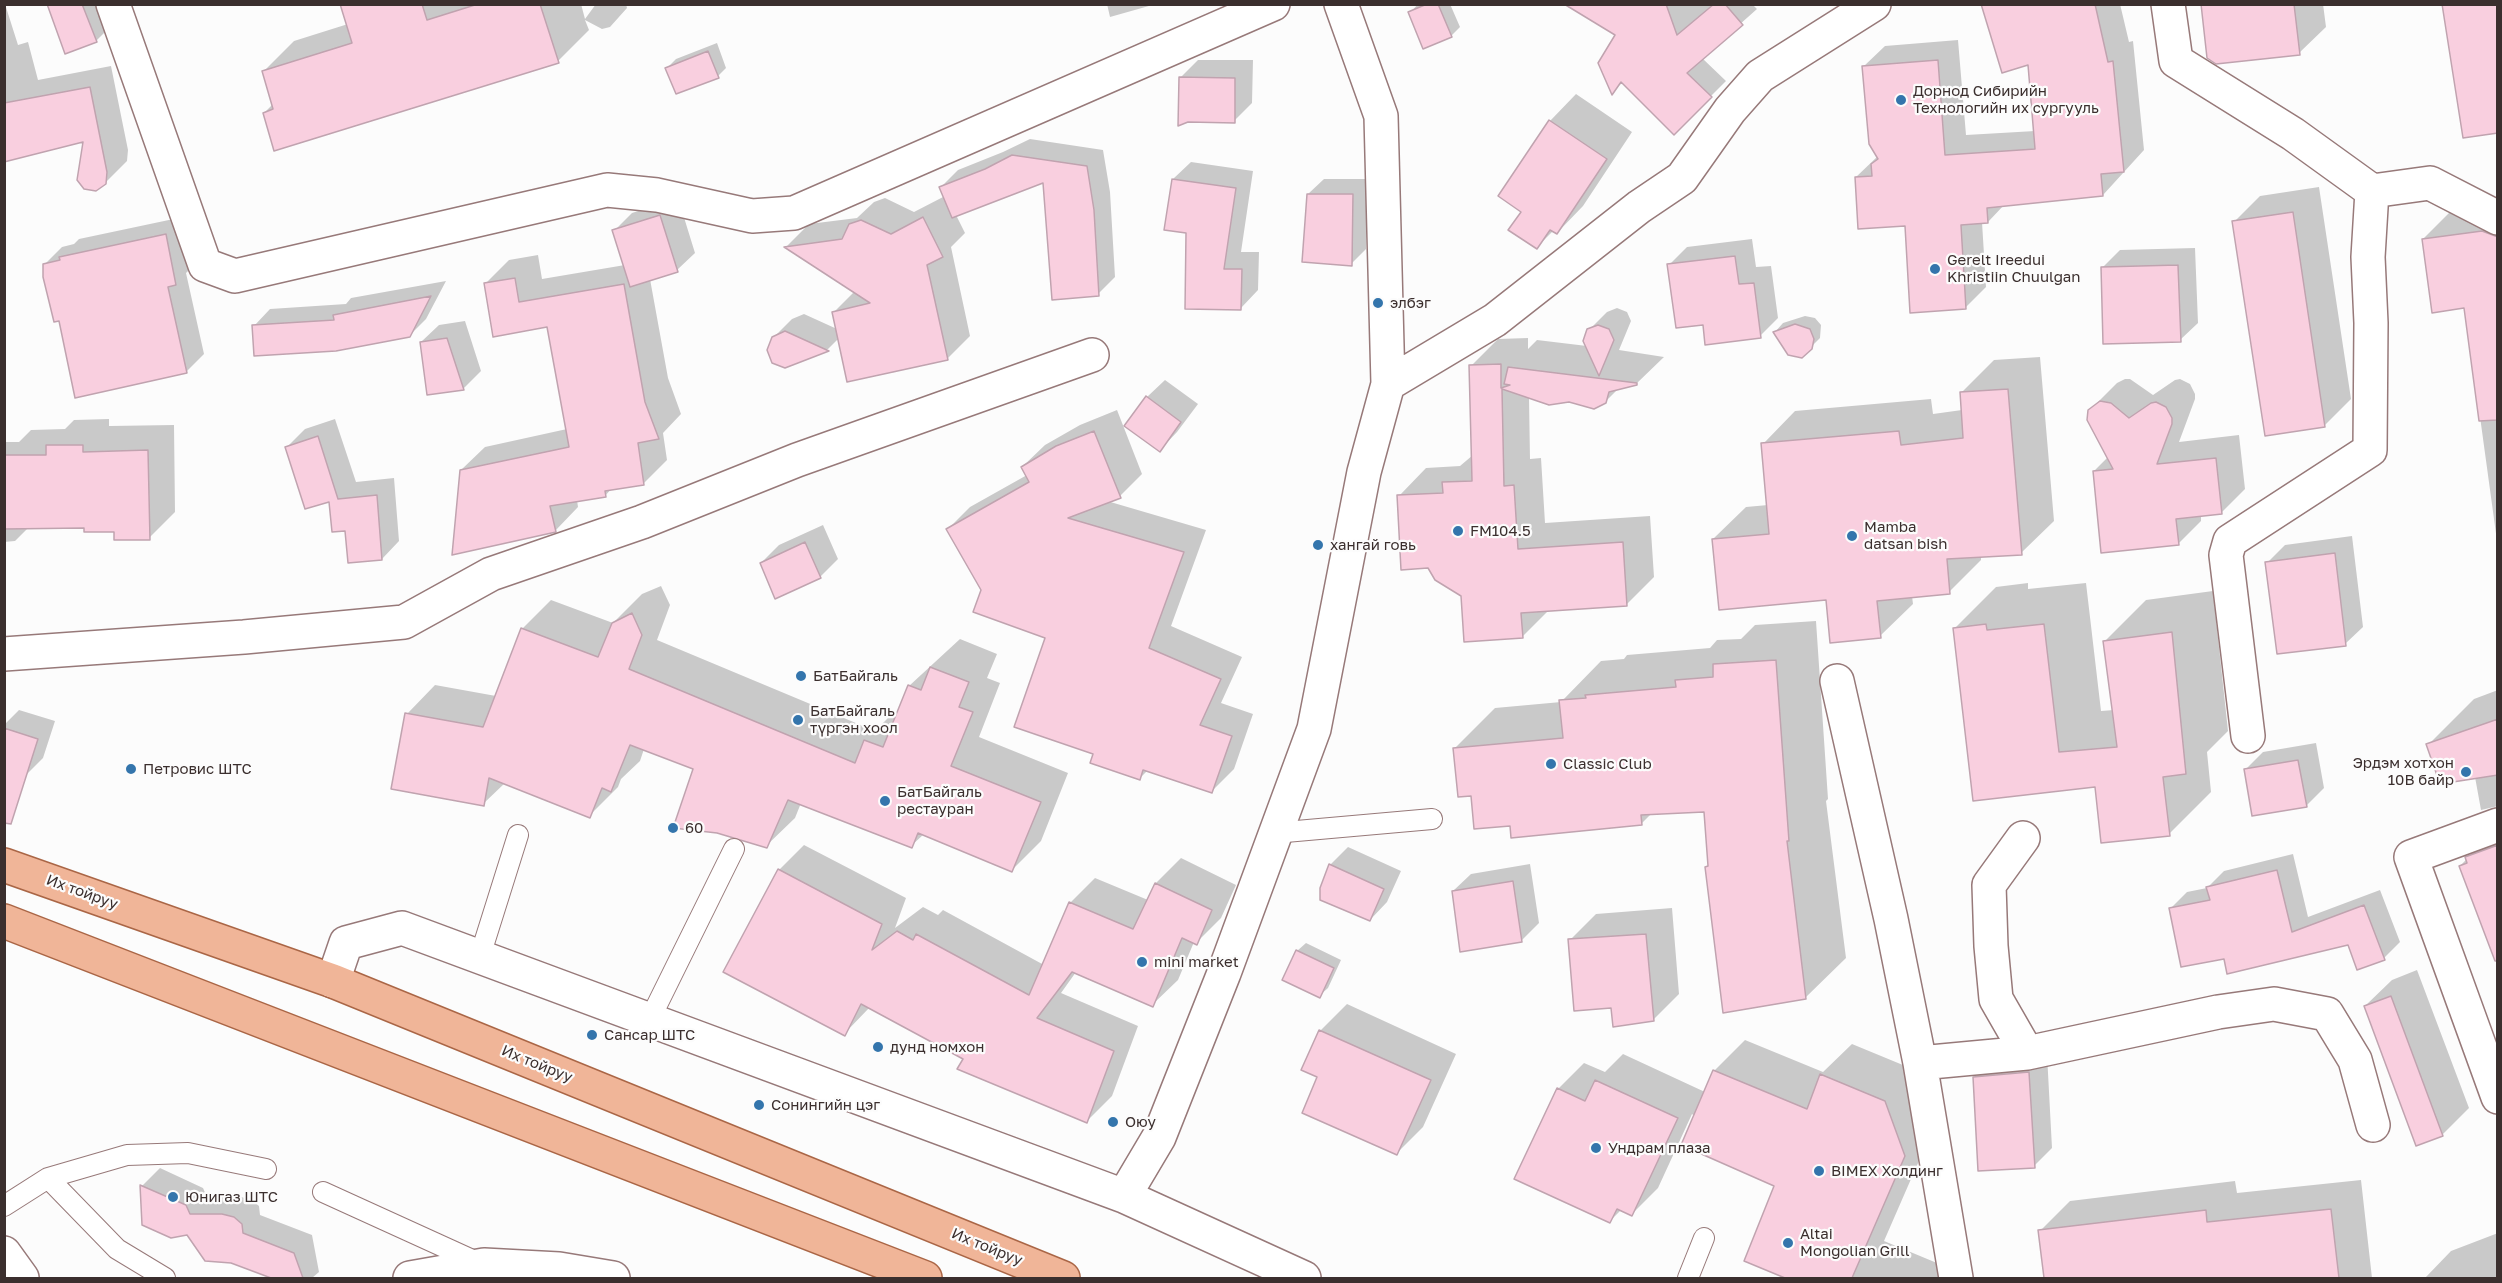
<!DOCTYPE html>
<html>
<head>
<meta charset="utf-8">
<style>
  body { margin:0 }
  #map { position:relative; width:2502px; height:1283px; overflow:hidden; background:#fcfcfc; font-family:"Golos Text",sans-serif }
  canvas { display:block }
  .frame { position:absolute; inset:0; border:6px solid #3b2f2e; pointer-events:none }
</style>
</head>
<body>
<div id="map">
<canvas width="2502" height="1283"></canvas>
<div class="frame"></div>
</div>
<script>
const ctx = document.querySelector('canvas').getContext('2d');
ctx.lineJoin = 'round';
function paint(path, color) {
  ctx.fillStyle = color;
  ctx.fill(path, 'evenodd');
}
function shape(rows) {
  const path = new Path2D();
  for (const r of rows) {
    path.moveTo(r[0], r[1]);
    for (let i = 2; i < r.length; i += 2) path.lineTo(r[i], r[i + 1]);
  }
  return path;
}
function trace(path, color, width, dash) {
  ctx.strokeStyle = color;
  ctx.lineWidth = width;
  ctx.lineCap = dash ? 'butt' : 'round';
  ctx.setLineDash(dash || []);
  ctx.stroke(path);
}
function drawText(font, color, halo, rows, align = 'center') {
  ctx.font = font + ' "Golos Text",sans-serif';
  ctx.lineWidth = 4.5;
  ctx.setLineDash([]);
  ctx.textBaseline = 'middle';
  ctx.strokeStyle = halo;
  ctx.fillStyle = color;
  for (const [text, x, y, turn = 0] of rows) {
    ctx.save();
    ctx.translate(x, y);
    ctx.rotate((+turn || 0) * Math.PI / 180);
    ctx.textAlign = isNaN(turn) ? turn : align;
    if (halo) ctx.strokeText(text, 0, 0);
    ctx.fillText(text, 0, 0);
    ctx.restore();
  }
}
paint(shape([
  [5,4,18,45,28,42,38,80,111,66,128,150,127,161,105,183,85,140,4,160],
  [48,4,107,4,114,23,96,41],
  [342,4,581,4,585,19,596,4,626,4,627,8,610,27,602,29,585,20,589,30,558,61,264,113,273,104,263,72,294,41,348,24],
  [1107,4,1156,4,1110,17],
  [1418,4,1450,4,1460,27,1451,36,1410,13],
  [1567,4,1752,4,1757,9,1702,58,1726,81,1674,133,1623,82,1612,92,1617,35],
  [1982,4,2120,4,2129,42,2133,41,2144,150,2103,195,2005,204,1988,222,1982,222,1986,287,1965,308,1906,225,1856,177,1878,156,1864,66,1885,46,1958,40,1966,135,2035,131,2029,63],
  [2202,4,2323,4,2326,27,2299,53],
  [717,43,726,68,718,76,667,68,676,59],
  [1198,60,1253,60,1252,103,1234,121,1187,120,1180,78],
  [1576,94,1632,132,1583,206,1557,233,1554,230,1537,247,1523,211,1500,196,1550,121],
  [1030,139,1103,150,1110,192,1115,277,1098,294,1044,181,956,215,965,233,951,247,970,336,947,359,839,338,828,349,785,366,773,338,792,319,804,314,837,329,833,313,855,291,787,246,809,224,857,218,874,202,885,198,914,212,945,196,941,187,958,170,1003,152],
  [1191,162,1253,171,1241,252,1259,252,1258,290,1241,308,1187,231,1173,179],
  [1324,179,1368,179,1366,249,1351,264,1308,194],
  [2319,187,2351,399,2325,425,2234,222,2260,196],
  [678,198,695,253,677,270,650,279,668,378,681,414,663,433,667,460,644,483,612,488,605,496,577,500,578,507,555,531,461,470,485,447,567,429,549,325,486,283,509,260,538,255,542,279,625,265,614,231,632,213],
  [2498,200,2498,540,2497,541,2465,307,2423,239,2457,205],
  [183,217,193,266,186,273,204,354,186,372,60,319,44,265,62,247,74,244,79,239],
  [1752,239,1756,267,1771,266,1778,318,1760,336,1704,323,1669,265,1687,247],
  [2195,248,2198,323,2180,340,2102,268,2120,250],
  [446,281,426,319,409,336,254,326,270,309,346,304,351,298],
  [1617,308,1627,312,1631,321,1619,350,1664,357,1636,384,1619,388,1605,402,1529,397,1530,459,1541,458,1545,523,1650,516,1654,577,1627,604,1550,609,1522,637,1463,595,1399,496,1426,468,1460,466,1473,455,1471,366,1498,339,1528,338,1528,349,1537,340,1587,346,1589,330,1607,312],
  [1805,316,1815,318,1821,325,1820,338,1802,356,1775,332,1783,323],
  [465,321,481,371,463,389,421,342,439,325],
  [2040,357,2054,521,2021,553,1981,556,1981,560,1949,592,1912,596,1913,604,1880,636,1827,598,1713,539,1746,507,1768,505,1763,444,1795,411,1931,399,1933,414,1962,410,1961,393,1994,360],
  [2125,379,2130,379,2153,395,2175,380,2180,379,2190,384,2195,394,2195,399,2179,442,2239,435,2245,489,2222,512,2201,514,2201,521,2178,544,2094,471,2108,457,2093,407,2117,383],
  [1165,380,1198,404,1177,432,1160,450,1147,397],
  [1117,410,1142,474,1120,496,1107,501,1206,530,1171,626,1242,657,1221,703,1253,714,1234,769,1212,791,1148,770,1139,779,1095,753,1047,637,982,590,948,529,970,507,1027,475,1022,467,1045,445,1080,425],
  [109,419,109,426,174,425,175,512,149,538,116,530,85,526,29,527,15,541,4,542,4,442,19,442,31,430,65,429,74,420],
  [335,419,356,482,394,478,399,541,382,559,346,529,331,500,287,447,305,429],
  [823,525,838,559,820,577,761,563,779,545],
  [2352,536,2363,627,2345,644,2267,563,2285,545],
  [2028,583,2028,589,2086,583,2101,711,2114,710,2105,641,2146,600,2213,591,2228,731,2207,752,2211,792,2169,834,2096,785,1974,799,1955,628,1996,587],
  [661,586,670,605,657,640,875,731,894,712,898,714,909,686,960,639,997,654,987,678,1000,683,979,737,1068,773,1041,841,1012,870,924,834,911,846,801,803,795,818,766,846,695,768,644,749,640,761,621,779,618,787,589,816,505,783,483,804,407,714,435,685,496,696,522,629,551,600,613,623,642,594],
  [1816,621,1828,799,1826,801,1846,958,1805,998,1710,864,1706,810,1652,813,1641,824,1511,824,1472,794,1455,748,1495,708,1561,702,1601,661,1624,659,1627,655,1710,648,1717,640,1741,639,1755,625],
  [2498,690,2498,806,2481,810,2475,777,2428,745,2474,699],
  [19,710,55,721,43,758,25,776,4,769,4,725],
  [2316,743,2324,788,2306,806,2245,770,2263,752],
  [2498,827,2498,964,2460,866],
  [804,845,906,898,895,928,923,907,938,915,943,910,1044,965,1070,903,1095,878,1148,900,1156,883,1181,858,1236,885,1221,918,1196,943,1194,942,1178,980,1152,1005,1076,972,1061,993,1138,1026,1112,1096,1087,1121,870,1007,844,1034,779,870],
  [1348,847,1401,871,1387,902,1370,920,1330,865],
  [2293,854,2308,917,2380,890,2400,942,2384,958,2349,944,2171,908,2187,892,2207,888,2224,871],
  [1530,864,1539,923,1521,941,1453,891,1471,874],
  [1672,908,1679,994,1653,1020,1570,940,1596,914],
  [1306,943,1341,960,1328,988,1319,996,1297,951],
  [2417,970,2469,1108,2442,1135,2365,1006,2392,980],
  [1347,1004,1456,1054,1423,1127,1397,1153,1318,1076,1320,1031],
  [1745,1040,1823,1072,1852,1044,1915,1070,1935,1124,1884,1241,1973,1278,1788,1278,1746,1260,1776,1185,1692,1114,1658,1188,1632,1214,1622,1209,1609,1222,1558,1089,1584,1063,1605,1072,1623,1054,1705,1092,1714,1071],
  [2047,1054,2052,1148,2034,1166,1975,1077,1993,1060],
  [160,1168,203,1188,207,1197,241,1197,252,1200,259,1206,260,1215,312,1235,319,1272,312,1278,275,1278,231,1261,188,1234,144,1224,142,1186],
  [2361,1180,2372,1278,2263,1278,2263,1276,2239,1278,2046,1278,2040,1231,2070,1201,2235,1181,2237,1193],
  [2498,1233,2498,1278,2425,1278,2451,1251]
]), '#0003');
const building = shape([
  [47,4,82,4,97,42,65,54,47,4],
  [340,4,422,4,427,20,478,4,540,4,559,63,274,151,263,113,273,109,262,71,352,43,340,4],
  [1427,4,1438,4,1452,37,1423,49,1408,12,1427,4],
  [1564,4,1666,4,1677,35,1714,4,1725,4,1743,25,1687,73,1712,97,1674,135,1621,82,1612,95,1598,63,1615,35,1564,4],
  [1981,4,2095,4,2108,62,2113,61,2124,172,2101,174,2103,196,1987,208,1988,223,1961,225,1966,309,1910,313,1905,226,1858,229,1855,177,1872,176,1871,164,1878,159,1869,144,1862,66,1938,60,1945,155,2035,149,2028,65,2002,73,1981,4],
  [2201,4,2294,4,2300,55,2216,64,2207,58,2201,4],
  [2442,4,2498,4,2498,133,2463,138,2442,4],
  [708,51,719,78,676,94,665,68,708,51],
  [1179,77,1235,78,1235,123,1188,122,1178,126,1179,77],
  [90,87,107,172,106,184,96,191,84,189,77,180,83,142,4,162,4,103,90,87],
  [1549,120,1607,159,1557,234,1550,230,1537,249,1508,230,1521,212,1498,196,1549,120],
  [1012,155,1087,166,1094,210,1099,296,1052,300,1043,183,952,218,939,187,985,169,1012,155],
  [1172,179,1236,188,1224,269,1242,269,1241,310,1185,309,1186,233,1164,230,1172,179],
  [1307,194,1353,194,1352,266,1302,262,1307,194],
  [2293,212,2325,427,2265,436,2232,221,2293,212],
  [660,215,678,272,630,287,612,230,660,215],
  [923,217,943,257,927,265,948,360,847,382,832,312,870,303,784,247,842,239,849,224,861,220,891,234,923,217],
  [2482,231,2498,237,2498,420,2479,421,2464,308,2432,313,2422,239,2482,231],
  [166,234,176,285,168,287,187,373,75,398,59,321,54,322,43,277,43,264,60,260,59,257,166,234],
  [1735,256,1739,284,1754,283,1761,338,1705,345,1703,325,1676,328,1667,264,1735,256],
  [2178,265,2181,342,2103,344,2101,267,2178,265],
  [515,278,519,302,624,284,645,402,659,439,638,443,644,485,605,491,606,497,550,506,556,532,452,555,460,470,569,447,547,327,493,337,484,283,515,278],
  [431,296,410,337,336,351,254,356,252,325,334,320,333,315,431,296],
  [1795,324,1810,329,1814,339,1812,349,1802,358,1788,355,1773,332,1795,324],
  [1598,325,1609,329,1614,340,1599,376,1583,341,1587,329,1598,325],
  [785,331,829,351,785,368,772,363,767,350,772,337,785,331],
  [447,338,464,390,427,395,420,342,447,338],
  [1501,364,1501,388,1510,385,1504,384,1508,367,1637,383,1637,385,1609,392,1606,403,1594,409,1569,402,1549,405,1502,389,1504,486,1514,485,1518,549,1623,542,1627,606,1521,613,1523,638,1464,642,1461,596,1435,580,1428,568,1401,570,1397,495,1443,493,1442,482,1472,481,1469,365,1501,364],
  [2008,389,2022,555,1947,559,1950,594,1877,601,1881,638,1830,643,1826,600,1719,610,1712,539,1769,534,1761,443,1899,431,1901,445,1963,438,1960,392,2008,389],
  [1146,396,1181,422,1160,452,1124,426,1146,396],
  [2100,401,2111,403,2129,418,2151,403,2156,402,2166,407,2172,418,2172,424,2157,464,2216,458,2222,514,2176,519,2179,545,2101,553,2093,471,2113,469,2087,420,2088,410,2100,401],
  [1094,431,1121,498,1068,518,1184,552,1149,648,1221,679,1200,725,1232,736,1212,793,1143,770,1140,780,1090,763,1093,754,1014,727,1045,638,973,612,981,590,946,529,1029,482,1021,467,1056,446,1094,431],
  [318,436,338,499,377,495,382,560,348,563,345,531,332,532,329,502,305,509,285,447,318,436],
  [46,445,83,445,83,452,148,450,150,540,114,540,114,532,84,532,84,528,4,529,4,455,46,455,46,445],
  [805,542,821,578,775,599,760,563,805,542],
  [2335,553,2346,646,2277,654,2265,562,2335,553],
  [632,613,642,635,629,669,855,763,864,740,883,747,908,685,921,690,930,667,969,682,959,707,973,712,951,766,1041,802,1012,872,918,833,912,848,788,800,767,848,717,833,673,828,693,769,630,745,611,792,602,788,590,818,489,778,484,806,391,789,405,713,483,727,521,628,598,657,612,623,632,613],
  [1986,624,1987,630,2044,624,2059,752,2117,747,2103,641,2172,632,2186,774,2163,777,2170,836,2101,843,2095,787,1973,801,1953,628,1986,624],
  [1776,660,1789,841,1787,841,1806,999,1723,1013,1705,867,1708,866,1704,812,1641,815,1642,825,1511,838,1510,826,1474,829,1471,796,1458,797,1453,748,1563,738,1559,700,1586,698,1585,695,1676,687,1675,680,1713,677,1713,664,1776,660],
  [2498,719,2498,775,2440,784,2426,744,2498,719],
  [4,728,38,739,11,824,4,823,4,728],
  [2298,760,2307,807,2252,816,2244,769,2298,760],
  [2498,845,2498,961,2495,961,2459,866,2467,863,2465,857,2498,845],
  [1329,864,1384,889,1370,921,1320,900,1320,888,1329,864],
  [778,869,882,924,872,950,897,931,913,940,916,934,1029,995,1069,902,1133,929,1155,883,1212,910,1197,945,1182,938,1153,1007,1072,972,1037,1018,1114,1051,1087,1123,957,1069,963,1059,861,1004,845,1036,723,972,778,869],
  [2277,870,2292,932,2364,905,2385,960,2357,970,2348,945,2227,974,2224,959,2181,967,2169,908,2210,900,2206,887,2277,870],
  [1513,881,1522,942,1460,952,1452,891,1513,881],
  [1646,934,1654,1021,1613,1027,1611,1008,1574,1011,1568,939,1646,934],
  [1296,950,1334,968,1320,998,1282,980,1296,950],
  [2391,996,2443,1136,2416,1146,2364,1006,2391,996],
  [1319,1030,1431,1080,1397,1155,1302,1113,1317,1077,1301,1070,1319,1030],
  [1713,1070,1807,1109,1820,1074,1885,1101,1905,1156,1852,1278,1785,1278,1744,1261,1774,1186,1681,1145,1713,1070],
  [2029,1072,2035,1168,1978,1171,1973,1077,2029,1072],
  [1595,1080,1678,1118,1632,1216,1617,1209,1610,1223,1514,1179,1557,1088,1585,1101,1595,1080],
  [140,1185,186,1205,190,1214,222,1214,234,1217,242,1224,243,1233,294,1253,303,1278,271,1278,231,1263,205,1261,187,1235,171,1238,142,1225,140,1185],
  [2331,1209,2339,1278,2044,1278,2038,1230,2206,1210,2207,1222,2331,1209]
]);
paint(building, '#f9cfdf');
trace(building, '#c0a3af', 1.5);
const lane = shape([
  [1274,833,1432,819],
  [480,956,518,835],
  [650,1019,734,849],
  [48,1178,117,1249,165,1278],
  [323,1192,479,1263],
  [4,1206,48,1178,127,1155,188,1153,266,1169],
  [1688,1278,1704,1238]
]);
const street = shape([
  [113,4,205,265,235,276,607,190,657,195,752,216,794,213,1273,4],
  [2168,4,2176,61,2293,134,2372,191,2430,183,2498,218],
  [1388,384,1495,320,1639,207,1682,178,1730,110,1760,76,1874,4],
  [4,654,244,637,404,622,491,574,642,522,797,460,1092,355],
  [1837,681,1891,919,1920,1063,1956,1278],
  [2248,736,2226,555,2230,541,2370,450,2371,323,2368,257,2372,191],
  [2498,825,2411,857,2498,1097],
  [333,981,346,943,402,928,1124,1196,1304,1278],
  [2027,1053,2218,1012,2274,1004,2327,1014,2355,1060,2373,1125],
  [1920,1063,2027,1053,1996,999,1991,946,1989,885,2023,838],
  [1124,1196,1159,1137,1224,973,1314,729,1364,472,1388,384,1381,116,1341,4]
]);
const secondary = shape([
  [4,1253,22,1278],
  [410,1278,484,1265,559,1269,613,1278]
]);
const primary = shape([
  [4,865,333,981,1063,1278],
  [4,921,925,1278]
]);
trace(lane, '#977979', 22);
trace(street, '#977979', 36);
trace(secondary, '#977979', 36);
trace(primary, '#aa6646', 36);
trace(lane, '#fff', 20);
trace(street, '#fff', 33);
trace(secondary, '#fff', 33);
trace(primary, '#f0b598', 33);
for (const [x, y, r, color] of [
  [1901,100,6,"#3475ac"],
  [1935,269,6,"#3475ac"],
  [1378,303,6,"#3475ac"],
  [1458,531,6,"#3475ac"],
  [1852,536,6,"#3475ac"],
  [1318,545,6,"#3475ac"],
  [801,676,6,"#3475ac"],
  [798,720,6,"#3475ac"],
  [1551,764,6,"#3475ac"],
  [131,769,6,"#3475ac"],
  [2466,772,6,"#3475ac"],
  [885,801,6,"#3475ac"],
  [673,828,6,"#3475ac"],
  [1142,962,6,"#3475ac"],
  [592,1035,6,"#3475ac"],
  [878,1047,6,"#3475ac"],
  [759,1105,6,"#3475ac"],
  [1113,1122,6,"#3475ac"],
  [1596,1148,6,"#3475ac"],
  [1819,1171,6,"#3475ac"],
  [173,1197,6,"#3475ac"],
  [1788,1243,6,"#3475ac"]
]) {
  const dot = new Path2D();
  dot.arc(x, y, r, 0, 2 * Math.PI);
  ctx.fillStyle = color;
  ctx.fill(dot);
  trace(dot, '#fcfcfc', 2);
}
drawText('15px', '#3b2f2e', '#fcfcfc', [
  ["Дорнод Сибирийн",1913,91],
  ["Технологийн их сургууль",1913,108],
  ["Gerelt Ireedui",1947,260],
  ["Khristiin Chuulgan",1947,277],
  ["элбэг",1390,303],
  ["Mamba",1864,527],
  ["datsan bish",1864,544],
  ["FM104.5",1470,531],
  ["хангай говь",1330,545],
  ["БатБайгаль",813,676],
  ["БатБайгаль",810,711],
  ["түргэн хоол",810,728],
  ["Эрдэм хотхон",2454,763,"right"],
  ["10В байр",2454,780,"right"],
  ["Classic Club",1563,764],
  ["Петровис ШТС",143,769],
  ["БатБайгаль",897,792],
  ["рестауран",897,809],
  ["60",685,828],
  ["mini market",1154,962],
  ["Сансар ШТС",604,1035],
  ["дунд номхон",890,1047],
  ["Сонингийн цэг",771,1105],
  ["Оюу",1125,1122],
  ["Ундрам плаза",1608,1148],
  ["BIMEX Холдинг",1831,1171],
  ["Юнигаз ШТС",185,1197],
  ["Altai",1800,1234],
  ["Mongolian Grill",1800,1251]
], 'left');
drawText('15px', '#3b2f2e', '#fcfcfc', [
  ["Их тойруу",82,892,20],
  ["Их тойруу",537,1064,22],
  ["Их тойруу",987,1247,22]
]);
</script>
</body>
</html>
